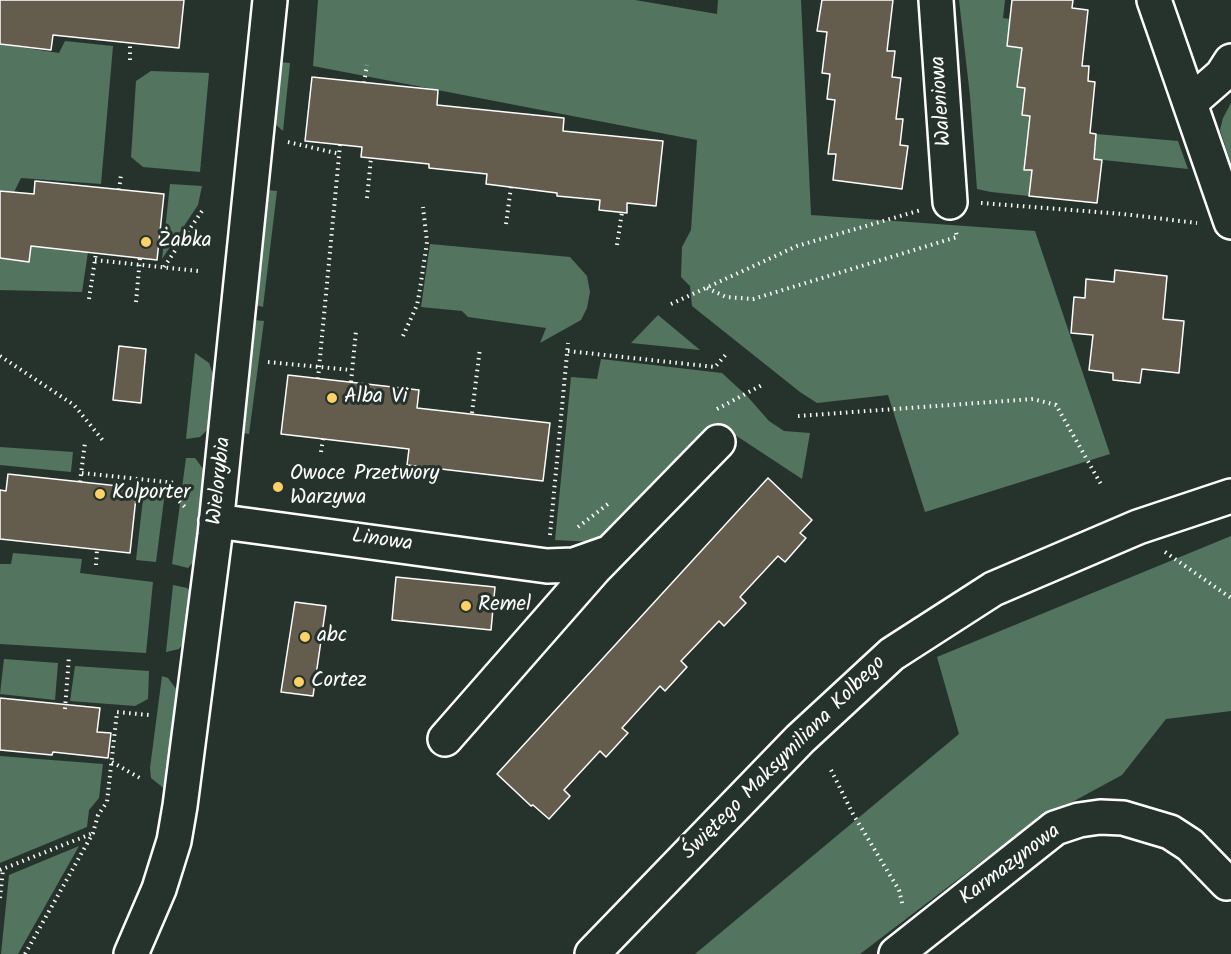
<!DOCTYPE html>
<html>
<head>
<meta charset="utf-8">
<style>
  body { margin:0 }
  canvas { display:block; background:#26332d }
</style>
</head>
<body>
<canvas width="1231" height="954"></canvas>
<script>
const ctx = document.querySelector('canvas').getContext('2d');
ctx.lineJoin = 'round';
function paint(path, color) {
  ctx.fillStyle = color;
  ctx.fill(path, 'evenodd');
}
function shape(rows) {
  const path = new Path2D();
  for (const r of rows) {
    path.moveTo(r[0], r[1]);
    for (let i = 2; i < r.length; i += 2) path.lineTo(r[i], r[i + 1]);
  }
  return path;
}
function trace(path, color, width, dash) {
  ctx.strokeStyle = color;
  ctx.lineWidth = width;
  ctx.lineCap = dash ? 'butt' : 'round';
  ctx.setLineDash(dash || []);
  ctx.stroke(path);
}
function drawText(font, color, halo, rows, align = 'center') {
  ctx.font = font + ' Kalam,sans-serif';
  ctx.lineWidth = 6;
  ctx.setLineDash([]);
  ctx.textBaseline = 'middle';
  ctx.strokeStyle = halo;
  ctx.fillStyle = color;
  for (const [text, x, y, turn = 0] of rows) {
    ctx.save();
    ctx.translate(x, y);
    ctx.rotate((+turn || 0) * Math.PI / 180);
    ctx.textAlign = isNaN(turn) ? turn : align;
    if (halo) ctx.strokeText(text, 0, 0);
    ctx.fillText(text, 0, 0);
    ctx.restore();
  }
}
paint(shape([
  [318,0,635,0,717,14,718,0,801,0,811,215,1035,231,1110,454,925,512,888,395,817,403,800,392,692,306,690,286,681,277,682,247,691,230,697,140,313,66],
  [959,0,1005,0,1003,18,1010,19,1007,46,1022,48,1017,87,1025,88,1022,115,1030,116,1025,170,1032,170,1029,196,991,192,977,189,970,96],
  [65,41,113,46,101,184,21,178,14,192,0,190,0,44,59,53],
  [279,62,290,63,283,131,267,117],
  [151,71,209,73,200,172,143,167,131,157,136,81],
  [1231,103,1231,164,1220,130,1223,118],
  [1096,134,1178,141,1188,169,1094,159],
  [170,184,202,186,198,205,162,259],
  [266,190,277,191,263,307,252,304],
  [430,244,570,257,587,276,590,292,587,308,581,320,540,343,546,328,468,317,462,311,421,307],
  [31,246,88,252,82,292,0,290,0,258,29,261],
  [658,315,700,350,631,343],
  [254,320,264,321,249,434,239,432,244,328],
  [195,353,209,363,214,377,210,427,200,437,186,439],
  [601,359,722,373,747,396,769,421,784,431,810,433,802,479,717,423,613,537,595,542,555,540,571,377,597,379],
  [0,447,73,452,71,472,0,465],
  [186,458,195,458,204,470,206,486,197,558,188,568,172,564],
  [144,490,165,492,156,562,136,560],
  [1231,536,1231,711,1166,719,1122,775,1028,826,860,954,695,954,959,734,937,657],
  [13,553,82,559,80,573,153,582,146,653,0,644,0,564,11,564],
  [173,585,187,588,194,595,187,638,179,649,166,652],
  [4,659,58,663,55,700,0,694],
  [75,666,149,671,148,699,135,706,70,701],
  [162,676,168,678,177,690,180,704,166,790,151,778,150,768],
  [0,756,103,764,99,798,89,810,87,827,0,863],
  [79,846,18,954,1,954,9,875]
]), '#53745f');
const building = shape([
  [0,0,184,0,179,48,53,35,51,50,0,44,0,0],
  [822,0,893,0,887,51,895,51,892,77,901,78,896,119,903,119,900,145,908,146,902,189,833,180,836,154,828,154,835,100,827,99,830,74,822,73,827,32,817,31,822,0],
  [1012,0,1073,0,1072,8,1088,10,1082,66,1089,66,1088,81,1095,82,1090,133,1096,134,1094,159,1102,160,1097,203,1029,196,1032,170,1024,170,1030,116,1022,115,1025,88,1017,87,1022,48,1007,46,1012,0],
  [312,77,438,90,437,105,564,118,563,131,663,141,656,206,627,203,627,213,599,210,600,200,557,196,557,193,486,184,487,174,429,168,429,164,361,157,362,147,305,141,312,77],
  [35,181,164,194,157,260,31,246,29,262,0,258,0,191,34,194,35,181],
  [1115,270,1167,276,1163,319,1184,321,1179,373,1142,369,1140,383,1113,380,1113,373,1089,370,1093,335,1071,333,1074,297,1085,298,1086,279,1114,282,1115,270],
  [119,346,146,349,141,403,113,400,119,346],
  [288,375,419,390,417,408,550,423,543,481,407,465,409,449,281,434,288,375],
  [8,474,137,488,130,553,0,539,0,490,6,491,8,474],
  [768,478,812,520,800,533,806,538,785,562,778,556,740,597,746,603,724,626,719,621,681,661,687,667,665,691,660,686,622,728,628,733,606,757,600,751,564,790,570,796,549,819,533,805,531,806,497,774,768,478],
  [396,577,495,587,491,630,392,620,396,577],
  [295,602,326,606,313,696,281,692,295,602],
  [0,698,100,708,97,732,111,733,108,758,53,752,52,755,0,750,0,698]
]);
paint(building, '#645c4c');
trace(building, '#fff', 1.5);
const minor = shape([
  [936,0,950,202],
  [1154,0,1231,222],
  [1191,102,1222,75,1231,61],
  [216,521,547,566,574,565,608,553],
  [445,739,594,569,718,442],
  [131,954,159,889,174,841,180,806,215,535,270,0],
  [896,954,1055,828,1079,820,1100,817,1123,818,1170,832,1190,845,1227,883]
]);
const major = shape([
  [592,954,800,739,892,654,993,589,1138,527,1231,496]
]);
trace(minor, '#fff', 38);
trace(major, '#fff', 38);
trace(shape([
  [130,60,130,43],
  [364,83,367,65],
  [288,142,340,154],
  [119,190,121,175],
  [367,198,371,158],
  [981,203,1123,214,1197,223],
  [506,224,511,187],
  [617,245,622,212],
  [95,260,198,271],
  [164,267,204,208],
  [707,288,726,297,753,299,957,237,956,232],
  [89,299,96,253],
  [136,302,140,258],
  [671,304,797,246,921,210],
  [403,336,417,305,420,289,427,242,423,207],
  [568,351,715,367,728,352],
  [0,356,74,405,105,443],
  [268,362,351,370],
  [318,379,340,145],
  [351,382,356,331],
  [717,409,764,384],
  [472,413,480,348],
  [798,416,1033,399,1056,405,1102,486],
  [321,452,323,439],
  [82,473,176,483],
  [80,482,85,442],
  [175,497,185,507],
  [578,527,608,504],
  [550,535,568,343],
  [1165,552,1231,598],
  [96,565,97,549],
  [65,709,69,656],
  [112,762,140,778],
  [831,770,853,814,899,890,903,907],
  [0,870,91,834],
  [0,898,3,870],
  [25,954,93,833,98,815,107,802,117,712,149,715]
]), '#fff', 4, [1.5, 4.5]);
trace(minor, '#26332d', 33);
trace(major, '#26332d', 33);
for (const [x, y, r, color] of [
  [146,242,6,"#ffd166"],
  [332,398,6,"#ffd166"],
  [278,487,6,"#ffd166"],
  [100,494,6,"#ffd166"],
  [466,606,6,"#ffd166"],
  [305,637,6,"#ffd166"],
  [299,682,6,"#ffd166"]
]) {
  const dot = new Path2D();
  dot.arc(x, y, r, 0, 2 * Math.PI);
  ctx.fillStyle = color;
  ctx.fill(dot);
  trace(dot, '#26332d', 2);
}
drawText('21px', '#fff', '#26332d', [
  ["Waleniowa",943,101,-94],
  ["Wielorybia",221,481,-84],
  ["Linowa",382,542,8],
  ["Świętego Maksymiliana Kolbego",785,759,-45],
  ["Karmazynowa",1011,866,-37]
]);
drawText('21px', '#fff', '#26332d', [
  ["Żabka",158,242],
  ["Alba Vi",344,398],
  ["Owoce Przetwory",290,475],
  ["Warzywa",290,499],
  ["Kolporter",112,494],
  ["Remel",478,606],
  ["abc",317,637],
  ["Cortez",311,682]
], 'left');
</script>
</body>
</html>
